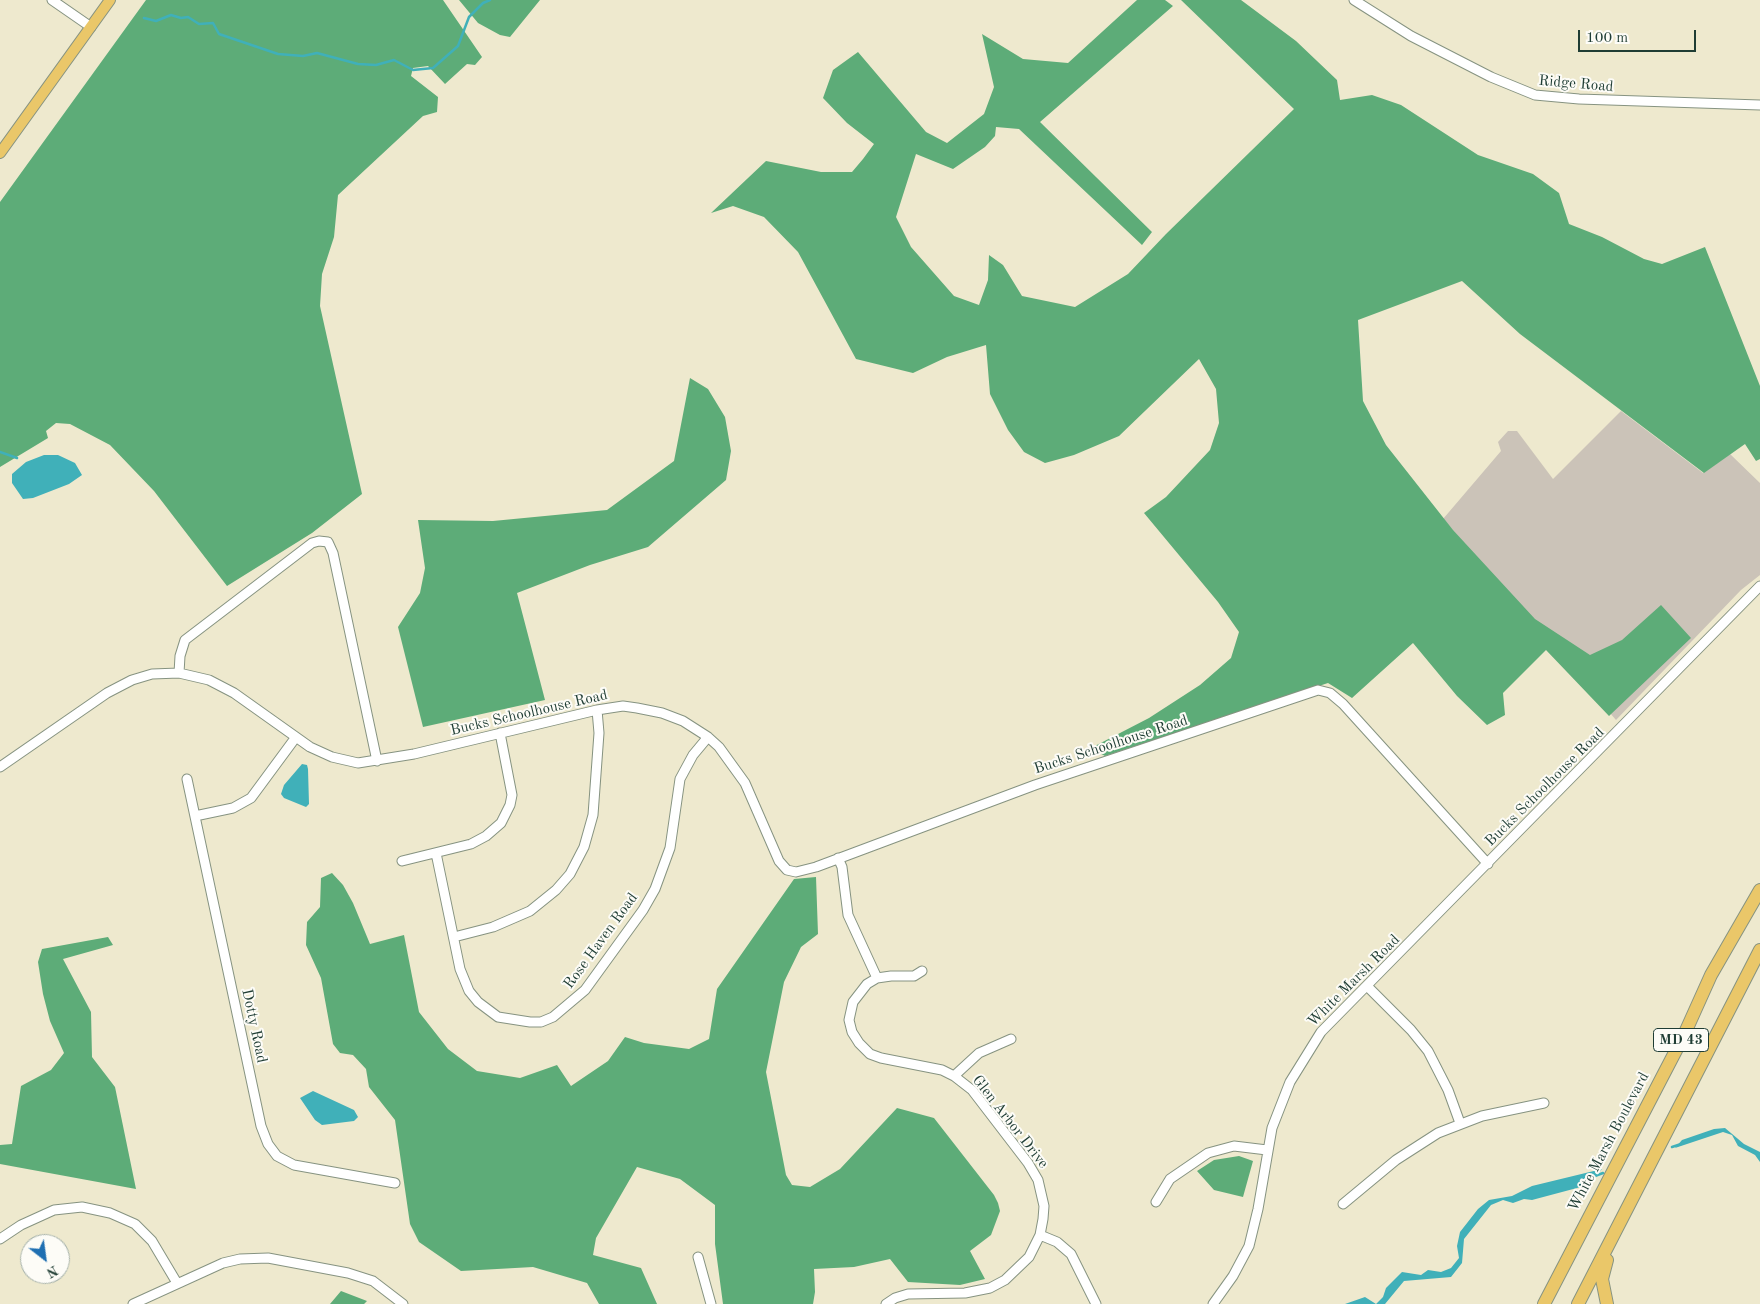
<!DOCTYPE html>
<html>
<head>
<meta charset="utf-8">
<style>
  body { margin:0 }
  #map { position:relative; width:1760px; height:1304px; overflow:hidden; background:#eee9ce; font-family:"Old Standard TT",serif }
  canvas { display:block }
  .north { position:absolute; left:20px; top:1234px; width:50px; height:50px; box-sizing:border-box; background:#fdfcf7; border:1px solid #a4b0a9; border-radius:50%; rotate:150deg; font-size:14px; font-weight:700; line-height:20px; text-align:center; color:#1f3d34 }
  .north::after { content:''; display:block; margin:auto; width:18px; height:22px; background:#1f6fb2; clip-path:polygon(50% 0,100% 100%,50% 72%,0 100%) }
  .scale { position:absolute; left:1578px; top:30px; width:118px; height:22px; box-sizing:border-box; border:2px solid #1f3d34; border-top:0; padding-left:6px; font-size:15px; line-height:18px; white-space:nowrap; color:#1f3d34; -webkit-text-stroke:4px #fdfcf7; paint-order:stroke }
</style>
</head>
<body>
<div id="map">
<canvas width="1760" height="1304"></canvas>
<div class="north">N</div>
<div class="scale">100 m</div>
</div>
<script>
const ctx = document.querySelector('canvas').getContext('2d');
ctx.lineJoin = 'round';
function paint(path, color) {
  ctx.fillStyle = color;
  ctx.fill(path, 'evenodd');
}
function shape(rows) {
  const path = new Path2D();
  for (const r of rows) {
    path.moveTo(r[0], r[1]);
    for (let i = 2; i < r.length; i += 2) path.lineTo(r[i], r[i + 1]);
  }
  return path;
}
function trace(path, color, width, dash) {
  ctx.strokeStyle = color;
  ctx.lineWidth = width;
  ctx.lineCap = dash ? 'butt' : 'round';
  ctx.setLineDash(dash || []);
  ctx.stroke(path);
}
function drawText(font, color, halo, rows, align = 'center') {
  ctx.font = font + ' "Old Standard TT",serif';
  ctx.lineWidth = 4;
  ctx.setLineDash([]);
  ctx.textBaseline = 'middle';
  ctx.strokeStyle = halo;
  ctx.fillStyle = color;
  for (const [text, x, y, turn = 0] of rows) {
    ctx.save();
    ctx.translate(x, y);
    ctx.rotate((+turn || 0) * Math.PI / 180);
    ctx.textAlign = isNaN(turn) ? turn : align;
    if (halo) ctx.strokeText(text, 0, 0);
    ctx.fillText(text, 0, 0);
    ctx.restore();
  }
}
paint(shape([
  [1621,411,1703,473,1730,454,1760,483,1760,575,1741,590,1616,720,1443,519,1501,451,1498,442,1508,431,1517,431,1553,479]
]), '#cbc3b8');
paint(shape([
  [146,0,443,0,482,57,475,65,467,64,445,84,428,66,413,68,411,76,438,97,437,112,423,116,338,195,334,237,322,274,320,306,362,494,312,533,227,586,154,491,110,445,70,424,56,423,46,431,48,438,0,467,0,202],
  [459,0,540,0,510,37,500,35,478,23],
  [1137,0,1165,0,1173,6,1040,122,1152,232,1142,245,1019,129,996,127,995,136,985,147,953,169,916,154,896,217,911,247,954,296,979,305,988,280,989,255,1003,265,1022,296,1075,307,1128,274,1166,234,1294,109,1181,0,1241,0,1296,41,1337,80,1340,100,1372,95,1401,105,1478,155,1533,174,1559,193,1569,224,1602,237,1644,259,1662,264,1705,247,1760,386,1760,459,1756,461,1745,444,1704,473,1520,334,1462,281,1358,320,1363,401,1386,445,1453,530,1535,619,1590,655,1622,640,1661,605,1691,638,1609,716,1546,650,1503,693,1505,715,1487,725,1457,696,1413,643,1352,698,1328,683,1105,756,1091,748,1149,718,1200,685,1231,658,1239,632,1218,602,1144,513,1166,497,1210,450,1219,423,1216,389,1199,359,1119,436,1074,455,1045,463,1024,452,1008,430,990,394,986,345,947,357,913,373,856,359,798,252,764,217,733,206,711,213,766,161,821,172,852,172,863,159,874,144,847,123,823,98,833,70,858,52,926,132,947,143,984,114,994,87,982,34,1023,59,1068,63],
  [690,378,708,389,725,417,731,451,726,480,648,547,590,565,517,593,545,700,423,727,398,627,420,593,425,568,418,520,493,521,607,510,674,461],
  [332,873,343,885,353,903,370,944,404,935,419,1012,448,1049,477,1071,520,1078,557,1065,571,1086,608,1061,625,1037,644,1043,689,1049,709,1039,717,989,794,879,816,877,818,934,801,947,784,982,766,1072,786,1175,792,1185,810,1187,840,1169,897,1108,934,1118,994,1195,998,1203,1000,1211,991,1235,970,1251,985,1279,960,1285,908,1282,890,1259,854,1267,814,1269,815,1292,813,1304,723,1304,715,1244,715,1205,680,1179,637,1167,596,1238,593,1255,641,1268,657,1304,599,1304,587,1283,533,1267,461,1271,419,1242,410,1224,395,1120,369,1087,366,1069,353,1055,340,1053,333,1044,321,978,306,945,307,922,320,907,321,878],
  [108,937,113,945,63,959,91,1012,92,1057,115,1087,136,1189,0,1164,0,1145,12,1144,21,1086,51,1070,64,1053,50,1021,43,994,38,962,42,949],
  [1239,1156,1253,1161,1243,1197,1214,1190,1197,1171,1214,1160],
  [341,1291,367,1301,364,1304,330,1304]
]), '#5dac78');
paint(shape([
  [44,455,58,455,75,463,82,475,69,484,33,498,23,499,12,483,12,474,26,462],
  [302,764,307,765,308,769,309,804,306,807,284,798,281,794,284,785],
  [313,1091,354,1110,358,1117,354,1121,322,1125,315,1120,300,1098],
  [1725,1128,1744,1144,1760,1152,1760,1162,1755,1155,1738,1146,1732,1135,1723,1132,1675,1148,1682,1140,1714,1129],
  [1602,1169,1591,1183,1577,1188,1532,1200,1524,1199,1513,1203,1503,1200,1491,1205,1464,1239,1462,1263,1451,1277,1404,1281,1385,1304,1345,1304,1365,1297,1376,1304,1383,1297,1386,1288,1402,1272,1421,1275,1428,1270,1441,1272,1451,1268,1459,1258,1457,1246,1460,1232,1478,1209,1489,1200,1512,1196,1532,1186]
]), '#40b0b9');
trace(shape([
  [144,18,156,21,171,15,181,18,188,17,199,24,213,23,219,34,278,54,303,56,317,53,358,64,376,65,394,60,413,70,433,68,458,46,469,17,483,3,490,0],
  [0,452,17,458],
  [1672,1147,1681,1144],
  [1595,1176,1603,1173]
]), '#40b0b9', 2.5);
const minor = shape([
  [52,0,91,27],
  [1354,0,1411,36,1491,77,1535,95,1579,99,1760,105],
  [179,673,180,656,185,640,312,543,319,541,328,542,333,553,377,761],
  [0,767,107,693,132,680,152,674,179,673,209,680,234,693,310,747,332,757,358,763,414,754,597,710,623,706,637,708,662,713,683,721,708,737,719,747,745,783,779,861,787,870,796,872,816,867,1035,785,1318,690,1330,693,1343,704,1488,864],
  [187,779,261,1126,268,1144,277,1156,294,1165,395,1183],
  [195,816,233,808,251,798,296,737],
  [436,853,460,969,469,991,478,1002,498,1017,530,1022,541,1022,553,1017,585,990,643,910,655,889,670,848,680,779,693,755,708,737],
  [838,858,842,867,848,915,877,978],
  [402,861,471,844,486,836,501,823,510,805,512,795,500,733],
  [454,937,493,927,530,911,556,890,570,874,584,847,593,815,599,733,597,710],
  [1368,987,1411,1030,1428,1051,1448,1090,1460,1123],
  [954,1076,979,1053,1011,1039],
  [1156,1202,1170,1179,1208,1153,1234,1146,1267,1150],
  [1343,1204,1396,1160,1438,1133,1482,1116,1544,1103],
  [1040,1235,1057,1242,1071,1254,1096,1304],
  [0,1239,21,1225,54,1210,82,1207,110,1213,135,1224,152,1241,177,1283],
  [698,1257,711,1304],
  [133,1304,223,1263,240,1259,268,1258,348,1273,373,1281,403,1304],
  [886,1304,895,1298,908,1294,965,1293,990,1288,1005,1280,1029,1257,1040,1235,1043,1219,1044,1206,1038,1180,1028,1163,972,1090,954,1076,942,1070,881,1058,870,1054,859,1043,852,1032,849,1020,853,1002,867,984,877,978,891,976,914,976,922,971],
  [1213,1304,1233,1276,1249,1246,1258,1209,1272,1128,1290,1082,1321,1032,1760,586]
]);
const major = shape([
  [0,153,110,0]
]);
const highway = shape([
  [1544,1304,1684,1035,1711,975,1760,890],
  [1578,1304,1760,950],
  [1607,1304,1602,1279,1607,1260]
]);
trace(minor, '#869381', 11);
trace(major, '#869381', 12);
trace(highway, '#869381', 14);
trace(minor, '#fff', 9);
trace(major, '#eac769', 10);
trace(highway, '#eac769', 12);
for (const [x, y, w] of [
  [1681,1040,55]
]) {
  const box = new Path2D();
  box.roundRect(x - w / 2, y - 11.5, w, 23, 4);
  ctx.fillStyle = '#fdfcf7';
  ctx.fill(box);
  trace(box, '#1f3d34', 1);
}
drawText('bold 14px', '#1f3d34', null, [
  ["MD 43",1681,1040]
]);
drawText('15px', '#1f3d34', '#fdfcf7', [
  ["Ridge Road",1576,84,5],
  ["Bucks Schoolhouse Road",529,713,-13],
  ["Bucks Schoolhouse Road",1111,745,-18],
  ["Bucks Schoolhouse Road",1545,787,-45],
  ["Rose Haven Road",601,941,-54],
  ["White Marsh Road",1354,981,-45],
  ["Dotty Road",254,1026,78],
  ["Glen Arbor Drive",1010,1122,52],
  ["White Marsh Boulevard",1609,1142,-62]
]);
</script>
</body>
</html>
